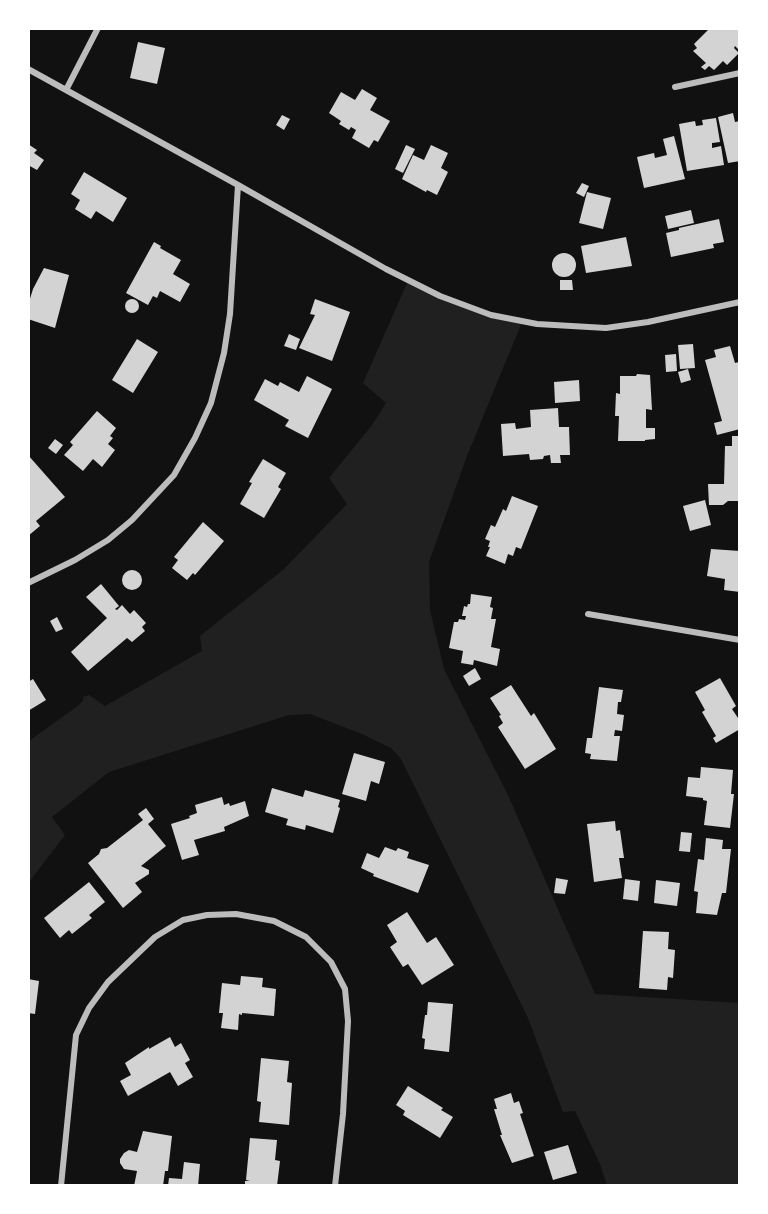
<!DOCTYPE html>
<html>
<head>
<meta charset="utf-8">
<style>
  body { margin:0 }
  #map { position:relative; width:768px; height:1214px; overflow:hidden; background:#111; font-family:Arial,sans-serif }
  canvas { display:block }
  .frame { position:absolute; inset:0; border:30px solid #fff; pointer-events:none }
</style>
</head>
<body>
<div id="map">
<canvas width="768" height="1214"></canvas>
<div class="frame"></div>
</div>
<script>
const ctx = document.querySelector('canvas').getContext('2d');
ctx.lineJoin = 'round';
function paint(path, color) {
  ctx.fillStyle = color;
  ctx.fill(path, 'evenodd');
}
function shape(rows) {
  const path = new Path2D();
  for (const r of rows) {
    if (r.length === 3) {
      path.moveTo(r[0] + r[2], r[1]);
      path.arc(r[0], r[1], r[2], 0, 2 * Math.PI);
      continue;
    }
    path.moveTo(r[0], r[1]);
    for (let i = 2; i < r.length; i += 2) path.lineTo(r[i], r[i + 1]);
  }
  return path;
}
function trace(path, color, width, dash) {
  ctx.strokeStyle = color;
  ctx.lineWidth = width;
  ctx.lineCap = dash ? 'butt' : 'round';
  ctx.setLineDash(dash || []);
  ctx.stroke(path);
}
paint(shape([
  [408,281,440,297,522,322,467,456,429,562,430,610,444,669,508,795,595,994,739,1003,739,1185,607,1185,600,1164,575,1111,563,1112,528,1018,401,759,391,748,362,734,310,714,289,715,109,772,52,817,65,835,29,882,29,741,79,705,83,701,83,697,89,695,105,706,202,651,200,636,284,569,347,504,329,478,372,425,386,403,363,383]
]), '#202020');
paint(shape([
  [710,28,740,28,740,51,735,46,734,48,739,53,727,65,723,61,714,70,709,66,705,70,701,67,706,63,693,51,697,48,694,44],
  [138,42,165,48,157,84,130,78],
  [362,89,377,98,370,110,390,121,378,142,374,140,369,148,352,138,356,130,351,127,349,130,339,124,341,121,329,113,341,92,355,100],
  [733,113,735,122,740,121,740,161,728,163,718,117],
  [282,115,290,119,284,130,276,125],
  [716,118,720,142,712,143,712,148,721,146,724,165,687,171,679,124,695,121,696,126,703,125,702,120],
  [674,136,685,179,644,188,637,157,654,153,655,158,667,155,663,139],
  [28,144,37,150,34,153,44,160,37,170,28,165],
  [406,145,415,149,403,173,395,169],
  [431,145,448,153,441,168,448,172,437,195,427,190,426,192,402,179,413,155,424,160],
  [84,172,127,198,113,222,96,211,91,219,75,209,80,200,71,194],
  [582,183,589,186,584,197,576,193],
  [587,192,611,198,603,229,579,223],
  [691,210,694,223,668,229,665,216],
  [719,219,724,242,713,244,714,248,671,257,666,233,679,230,679,228],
  [626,237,632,266,586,273,581,246],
  [154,242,161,246,160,248,181,260,173,274,190,284,180,302,160,291,157,298,153,296,148,305,126,293],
  [564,265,12],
  [44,268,69,275,55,328,28,319,28,305,33,289],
  [560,280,572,280,573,290,560,290],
  [315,299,350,312,332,361,299,348,315,315,310,314],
  [132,306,7],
  [289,334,300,339,296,350,284,346],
  [137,339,158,352,133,393,112,380],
  [693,344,695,368,680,369,678,345],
  [730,346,735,363,739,362,740,364,740,429,717,435,714,423,722,421,705,360,716,357,714,350],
  [676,354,677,371,666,372,665,355],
  [688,369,691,380,681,383,678,372],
  [637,374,650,375,652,410,646,409,646,428,655,428,655,439,645,440,645,441,618,441,619,416,615,416,616,393,620,394,620,376,636,376],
  [307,376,332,389,308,438,285,426,289,420,254,400,265,379,278,386,280,382,299,392],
  [579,380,580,401,555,403,554,382],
  [558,408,559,427,569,427,570,455,560,455,561,463,551,463,550,455,544,456,543,459,530,460,529,454,503,456,501,424,515,423,516,429,531,427,530,410],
  [97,411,116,428,110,436,113,438,108,444,115,450,102,467,93,459,83,471,64,455,73,445,70,442],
  [732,436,740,436,740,501,728,501,723,505,709,505,708,484,724,484,725,446,732,446],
  [55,439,63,445,56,454,48,448],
  [28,455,65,497,36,521,40,526,28,536],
  [263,459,286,473,278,487,281,489,264,518,240,504,252,483,249,482],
  [512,496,538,506,521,549,516,547,513,556,508,554,505,564,486,556,490,547,488,547,490,541,485,539,491,525,495,527,503,509,506,511],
  [705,500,711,525,690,531,683,506],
  [203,522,224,541,195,575,193,573,187,580,172,568,178,560,174,557],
  [711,549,740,551,740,592,724,590,725,579,707,576],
  [132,580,10],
  [101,584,119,606,115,609,117,610,122,605,130,614,134,610,146,623,142,627,145,631,132,642,127,638,88,671,71,652,107,618,86,597],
  [471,594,492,597,490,607,493,608,491,619,496,619,491,647,500,649,497,666,474,660,473,665,461,663,463,651,449,648,454,622,458,622,459,619,465,620,466,616,462,616,464,606,467,607,468,604,470,604],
  [57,617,63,629,56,632,50,621],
  [475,668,481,679,469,686,463,676],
  [720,678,736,706,732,709,740,721,740,729,716,743,713,738,716,736,702,712,705,710,695,692],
  [33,679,46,700,28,711,28,682],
  [511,685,531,716,534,713,556,749,525,769,498,727,503,723,499,716,501,715,490,698],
  [599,687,623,690,621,702,618,702,617,714,624,715,622,731,615,730,614,736,620,736,617,761,590,759,591,754,585,753,587,738,592,738],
  [354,753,385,762,379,784,371,781,366,801,342,794],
  [701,767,733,770,731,794,734,794,730,828,704,825,707,801,703,800,703,798,686,796,688,777,700,778],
  [272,788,303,797,305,790,340,800,338,807,340,808,333,833,306,825,305,830,286,825,288,819,265,812],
  [222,797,224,805,229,803,230,806,245,801,249,816,224,827,225,831,194,840,199,855,182,860,171,824,190,818,189,816,197,813,195,805],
  [146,808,154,819,148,824,166,846,141,866,149,870,149,874,135,883,142,892,123,908,88,863,99,854,101,849,107,848,143,820,138,814],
  [615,821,616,831,620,830,624,858,619,858,622,878,594,882,587,824],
  [681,832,692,833,690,852,679,851],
  [706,838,723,840,722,849,731,849,726,893,722,893,717,915,696,913,698,892,694,891,698,859,704,860],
  [385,847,396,851,398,848,409,852,407,858,429,865,418,893,373,876,374,874,361,868,367,853,379,858],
  [556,878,568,880,565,894,554,893],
  [625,879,640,881,638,901,623,899],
  [656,880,680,883,677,906,654,903],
  [89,882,105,902,89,915,92,918,72,934,69,930,60,938,44,918],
  [407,912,427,943,436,937,454,965,422,985,408,964,403,967,390,947,397,942,387,925],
  [643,931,669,932,668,949,675,950,673,978,668,977,667,990,639,988],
  [241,976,263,978,262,987,276,989,274,1016,242,1013,242,1015,239,1014,238,1030,221,1028,223,1013,219,1013,222,983,240,985],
  [28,979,39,981,35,1014,28,1013],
  [428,1002,453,1004,449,1052,424,1049,425,1039,422,1038,425,1015,427,1015],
  [170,1037,175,1047,181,1043,190,1060,185,1063,193,1077,178,1086,170,1072,128,1096,120,1081,131,1075,125,1063,149,1047,149,1049],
  [261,1058,289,1061,287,1082,292,1083,289,1125,259,1122,261,1102,257,1101],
  [408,1086,443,1108,441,1110,453,1117,440,1138,403,1115,405,1111,396,1105],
  [511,1093,514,1103,519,1101,523,1113,520,1114,534,1156,512,1163,500,1135,502,1135,494,1109,497,1109,494,1099],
  [143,1131,172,1136,168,1171,165,1171,163,1186,134,1186,137,1171,124,1169,120,1163,120,1159,124,1153,129,1150,137,1152],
  [250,1138,277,1140,275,1160,280,1161,277,1186,245,1186,245,1181,250,1181,246,1180],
  [568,1145,577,1173,553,1180,544,1152],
  [184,1162,200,1164,198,1186,168,1186,169,1178,182,1179]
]), '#d3d3d3');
trace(shape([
  [28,69,238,185,386,269,440,296,491,315,537,324,606,328,648,322,740,302],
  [675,87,740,73],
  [66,90,98,28],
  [28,583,75,560,108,540,132,520,174,475,195,438,211,403,224,353,230,314,238,185],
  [588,614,740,640],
  [61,1186,76,1035,89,1008,108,982,155,937,183,920,207,915,236,914,274,921,306,937,331,962,345,989,348,1021,343,1114,335,1186]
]), '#bcbcbc', 6);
</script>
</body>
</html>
